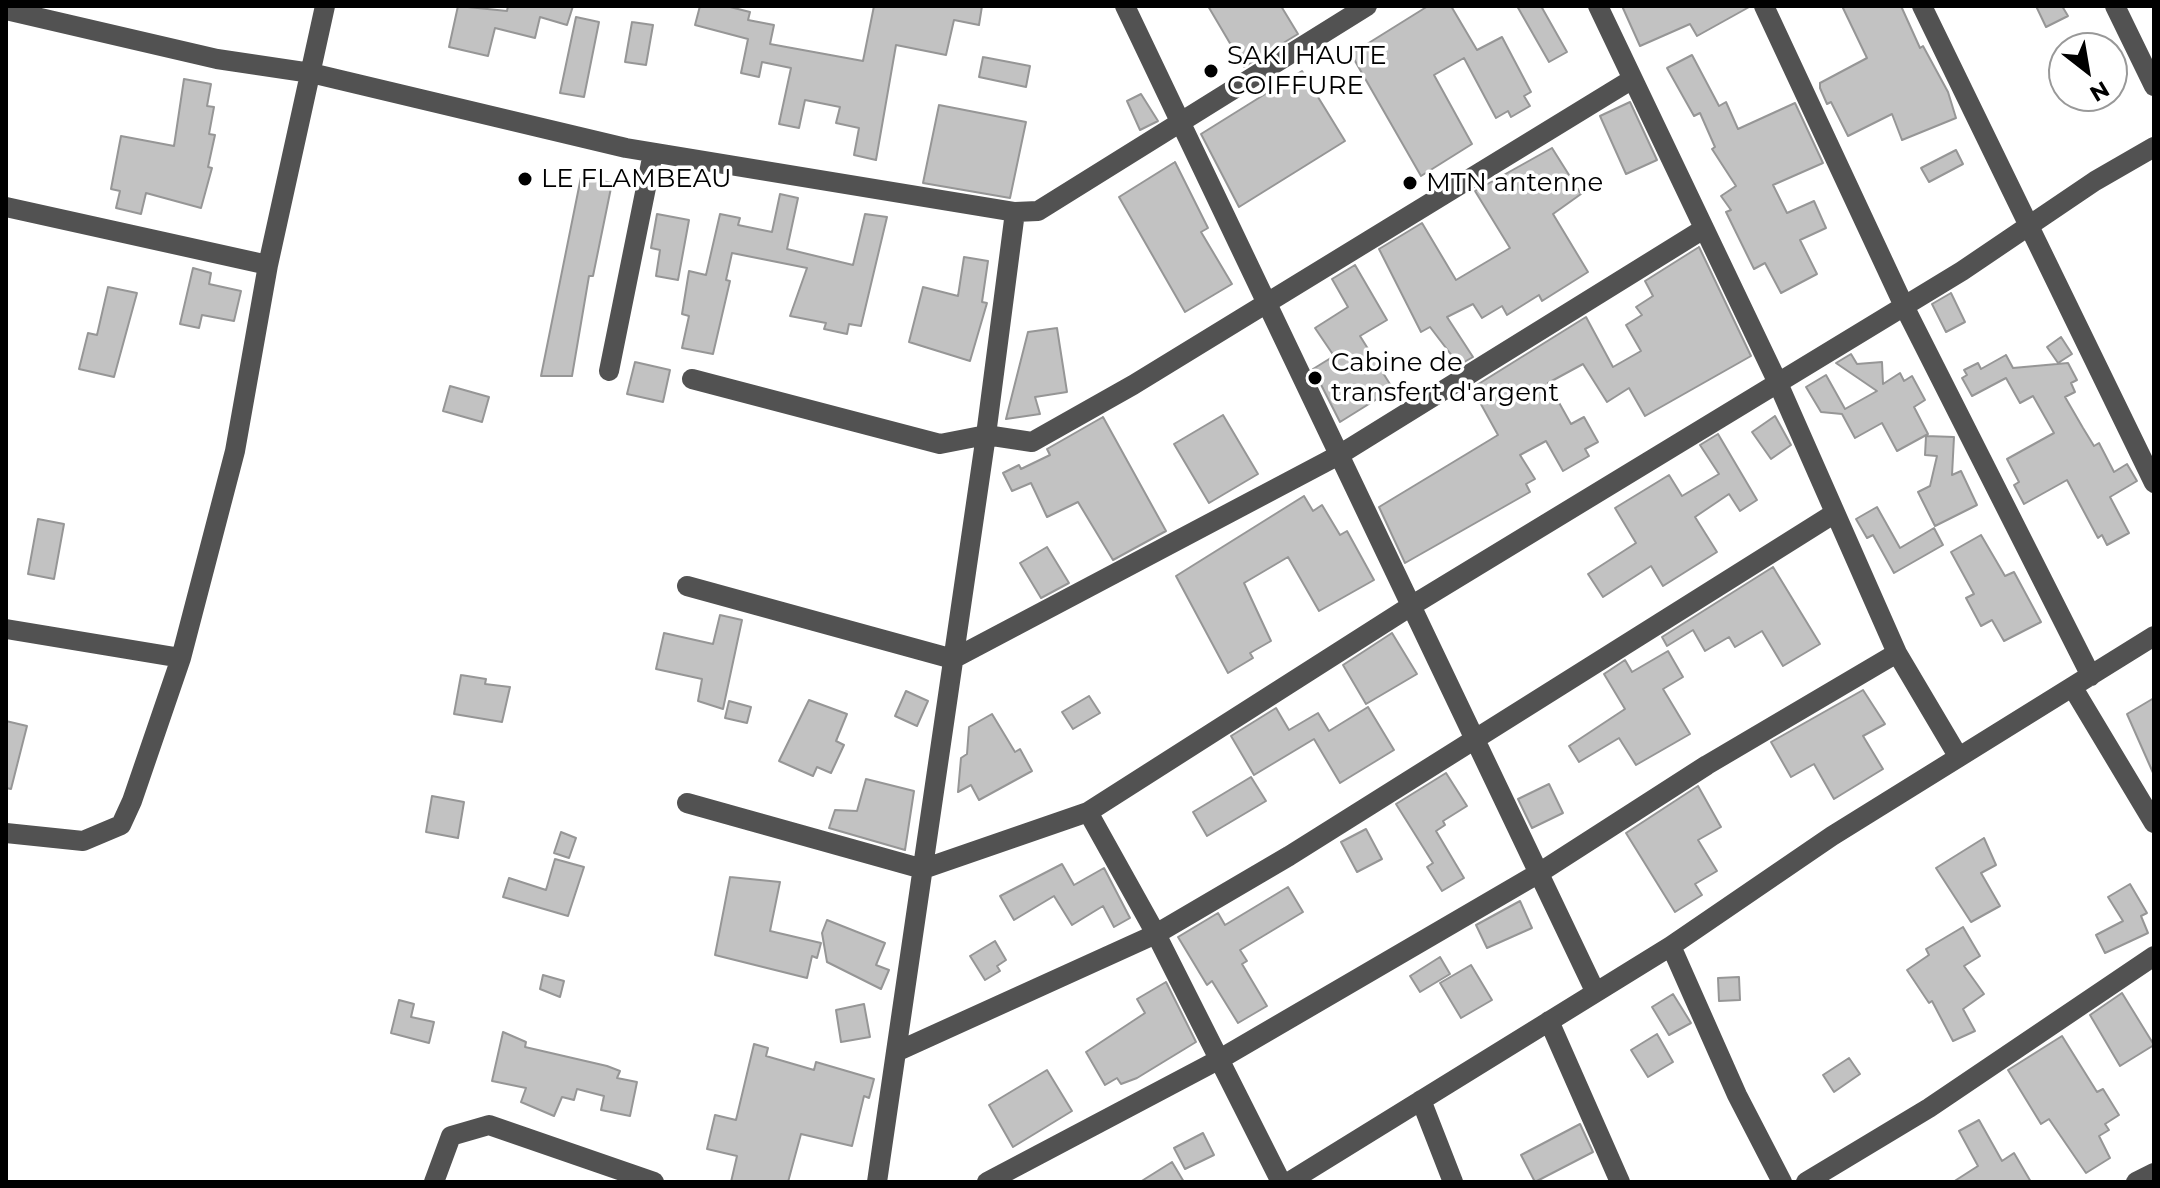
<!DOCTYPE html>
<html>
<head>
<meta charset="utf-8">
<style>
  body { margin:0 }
  #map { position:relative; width:2160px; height:1188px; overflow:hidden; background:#fff; font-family:Montserrat,sans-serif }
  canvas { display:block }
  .frame { position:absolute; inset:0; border:8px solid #000; pointer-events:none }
  .north { position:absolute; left:2048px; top:32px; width:80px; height:80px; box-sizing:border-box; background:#fff; border:2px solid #999; border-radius:50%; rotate:149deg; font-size:22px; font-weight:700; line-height:32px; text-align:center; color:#000 }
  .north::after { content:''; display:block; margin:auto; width:28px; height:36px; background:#000; clip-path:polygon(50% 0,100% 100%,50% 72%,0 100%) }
</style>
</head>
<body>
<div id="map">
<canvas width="2160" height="1188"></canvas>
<div class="frame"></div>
<div class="north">N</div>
</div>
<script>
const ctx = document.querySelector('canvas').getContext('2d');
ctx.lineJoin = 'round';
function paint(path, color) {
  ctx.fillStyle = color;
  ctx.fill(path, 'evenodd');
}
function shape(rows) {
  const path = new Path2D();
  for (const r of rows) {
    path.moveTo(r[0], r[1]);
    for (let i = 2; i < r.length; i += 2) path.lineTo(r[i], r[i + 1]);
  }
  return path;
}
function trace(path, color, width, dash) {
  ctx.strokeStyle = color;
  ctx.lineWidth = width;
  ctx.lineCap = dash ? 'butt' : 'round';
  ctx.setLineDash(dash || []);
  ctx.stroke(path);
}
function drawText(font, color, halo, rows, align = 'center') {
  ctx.font = font + ' Montserrat,sans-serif';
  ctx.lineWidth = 7;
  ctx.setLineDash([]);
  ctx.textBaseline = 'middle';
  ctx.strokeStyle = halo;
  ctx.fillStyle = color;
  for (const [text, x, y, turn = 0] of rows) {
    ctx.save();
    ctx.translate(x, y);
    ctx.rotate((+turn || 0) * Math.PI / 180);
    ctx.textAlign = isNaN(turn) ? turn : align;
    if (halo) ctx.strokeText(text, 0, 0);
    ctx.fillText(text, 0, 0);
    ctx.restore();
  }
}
const building = shape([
  [458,6,507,11,508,6,573,6,567,25,540,17,535,38,495,28,488,56,449,47,458,6],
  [700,6,726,6,750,12,748,20,774,25,770,44,863,61,874,6,982,6,979,25,954,20,946,55,896,45,876,160,854,155,859,128,836,123,840,107,805,100,799,128,779,124,791,68,762,62,759,77,741,73,748,39,695,25,700,6],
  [1208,6,1281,6,1298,34,1244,67,1208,6],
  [1428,6,1451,6,1477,50,1502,37,1531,92,1524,96,1530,106,1511,117,1508,111,1496,118,1464,58,1434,75,1472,144,1421,176,1351,54,1428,6],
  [1517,6,1541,6,1567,52,1549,62,1517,6],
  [1622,6,1751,6,1697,36,1690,24,1640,46,1622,6],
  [1842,6,1901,6,1920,48,1923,46,1948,92,1956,118,1902,140,1892,114,1848,136,1831,102,1827,104,1820,88,1820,83,1867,58,1842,6],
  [2036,6,2062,6,2068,16,2046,27,2036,6],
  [576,17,599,22,584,97,560,93,576,17],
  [632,22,653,25,646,65,625,62,632,22],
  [1692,55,1719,106,1726,102,1738,129,1795,103,1823,163,1773,185,1787,213,1814,201,1826,228,1800,240,1817,274,1781,293,1765,263,1754,269,1726,212,1731,210,1721,196,1736,186,1712,149,1715,147,1700,113,1694,116,1667,68,1692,55],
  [983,57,1030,66,1026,87,979,77,983,57],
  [1302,71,1345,141,1239,207,1201,134,1302,71],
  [184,79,211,84,207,106,214,107,209,134,215,135,208,167,212,168,201,208,146,193,141,214,116,208,120,191,111,189,121,136,174,146,184,79],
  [1141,94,1158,121,1140,130,1127,101,1141,94],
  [1630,102,1657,160,1626,174,1600,116,1630,102],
  [939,105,1026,122,1010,198,923,183,939,105],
  [1552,148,1581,194,1553,214,1588,272,1542,301,1539,295,1507,315,1502,306,1482,318,1473,304,1447,317,1473,357,1459,365,1430,327,1421,332,1379,249,1422,223,1456,280,1510,248,1475,191,1552,148],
  [1956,150,1963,164,1929,182,1921,168,1956,150],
  [1175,162,1208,228,1201,232,1232,284,1185,312,1119,197,1175,162],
  [581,177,612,183,593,276,589,276,572,376,541,376,581,177],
  [780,194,798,198,787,249,853,265,865,214,887,217,861,326,849,324,847,334,824,329,826,323,790,316,807,268,732,253,726,280,730,281,713,354,682,348,689,316,682,314,689,271,706,275,720,214,740,218,738,225,772,232,780,194],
  [657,214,689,220,678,280,656,276,660,250,651,248,657,214],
  [1699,247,1751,356,1645,416,1629,388,1607,402,1583,364,1548,383,1571,424,1584,417,1598,442,1585,449,1589,456,1563,471,1546,441,1520,455,1535,479,1526,484,1530,492,1405,563,1379,507,1498,435,1472,388,1586,317,1613,367,1641,351,1626,325,1642,315,1636,307,1653,296,1645,281,1699,247],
  [964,257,988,261,982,302,987,303,970,361,909,342,923,287,958,296,964,257],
  [1355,265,1387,320,1360,336,1393,389,1340,422,1313,369,1334,356,1315,328,1348,307,1332,279,1355,265],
  [193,268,211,273,209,284,241,291,234,321,202,315,199,328,180,324,193,268],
  [108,287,137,293,114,377,79,369,88,333,97,335,108,287],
  [1951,293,1965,322,1946,332,1932,304,1951,293],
  [1057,328,1067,392,1035,397,1040,414,1006,419,1028,332,1057,328],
  [2061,337,2072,354,2058,363,2047,347,2061,337],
  [1851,354,1857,364,1882,362,1883,384,1900,373,1904,381,1912,376,1925,400,1914,407,1928,434,1897,451,1882,423,1855,438,1842,414,1821,412,1806,387,1826,375,1845,409,1877,391,1836,363,1851,354],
  [2006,355,2013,368,2068,363,2077,380,2071,383,2075,392,2065,397,2083,428,2094,446,2099,443,2114,472,2127,464,2137,481,2110,497,2129,533,2107,545,2102,535,2098,538,2067,480,2024,504,2014,485,2019,482,2007,459,2054,433,2033,396,2020,403,2006,378,1972,396,1962,378,1967,375,1964,370,1978,363,1981,369,2006,355],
  [635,362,670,370,663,402,627,394,635,362],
  [450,386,489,397,482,422,443,411,450,386],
  [1223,415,1258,474,1209,503,1174,444,1223,415],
  [1775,416,1791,445,1771,459,1752,432,1775,416],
  [1103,417,1166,531,1113,560,1078,502,1047,517,1031,483,1012,491,1003,473,1019,465,1021,469,1050,455,1047,449,1103,417],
  [1718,434,1757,500,1740,511,1729,494,1695,517,1717,552,1663,586,1651,566,1603,597,1588,574,1636,543,1615,508,1669,475,1682,496,1719,474,1700,445,1718,434],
  [1926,436,1954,437,1952,475,1961,471,1977,505,1935,526,1918,492,1930,486,1937,456,1925,455,1926,436],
  [1304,496,1313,511,1322,505,1340,535,1347,531,1374,580,1319,611,1288,557,1244,583,1271,641,1250,653,1253,658,1228,673,1176,576,1304,496],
  [1877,507,1900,548,1934,528,1943,545,1894,573,1873,535,1867,538,1856,519,1877,507],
  [38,519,64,524,54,579,28,574,38,519],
  [1981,535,2005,576,2014,572,2041,622,2004,641,1992,620,1981,626,1966,598,1974,594,1951,552,1981,535],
  [1047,547,1069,583,1041,598,1020,563,1047,547],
  [1773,567,1820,644,1783,666,1762,631,1735,647,1729,637,1705,651,1693,630,1667,646,1662,637,1773,567],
  [720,615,742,620,723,709,698,701,702,679,656,669,664,633,713,644,720,615],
  [1392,633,1417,674,1366,704,1343,665,1392,633],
  [1668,651,1683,677,1663,689,1690,734,1636,765,1619,738,1579,762,1569,746,1625,709,1604,674,1625,660,1632,672,1668,651],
  [461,675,486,679,485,684,510,687,502,722,454,714,461,675],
  [1863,690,1885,724,1863,736,1883,769,1834,799,1814,764,1791,777,1771,742,1863,690],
  [906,691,928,701,917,726,895,716,906,691],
  [1089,696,1100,713,1073,729,1062,712,1089,696],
  [2154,698,2154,775,2127,714,2154,698],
  [809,700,847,714,836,741,844,745,831,773,817,767,813,776,779,761,809,700],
  [729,701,751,707,747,723,725,718,729,701],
  [1368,707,1394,750,1340,783,1314,739,1254,775,1231,736,1276,708,1289,730,1318,713,1329,731,1368,707],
  [992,714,1015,752,1020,749,1032,771,979,800,971,785,958,792,961,758,967,754,969,727,992,714],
  [6,721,27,726,11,789,6,788,6,721],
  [1446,773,1467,806,1443,821,1445,825,1436,831,1464,878,1442,891,1427,867,1433,863,1396,804,1446,773],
  [1251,777,1266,801,1207,836,1193,812,1251,777],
  [866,779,914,791,905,850,829,828,835,810,857,811,866,779],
  [1549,784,1563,813,1532,828,1518,799,1549,784],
  [1698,786,1721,827,1698,840,1717,871,1695,884,1702,895,1675,912,1626,833,1698,786],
  [432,796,464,802,458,838,426,832,432,796],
  [1366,829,1382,859,1357,872,1341,842,1366,829],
  [561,832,576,838,569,858,554,853,561,832],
  [1984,838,1996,865,1981,873,2000,906,1971,922,1936,868,1984,838],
  [555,859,584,867,568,916,503,897,509,878,546,890,555,859],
  [1062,864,1074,885,1104,868,1130,918,1114,927,1103,906,1072,925,1054,896,1014,920,1000,896,1062,864],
  [730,877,780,882,770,931,821,943,817,958,812,956,807,978,715,955,730,877],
  [2130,884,2147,913,2141,916,2148,933,2105,953,2096,935,2123,921,2108,897,2130,884],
  [1288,887,1303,912,1240,950,1247,961,1242,964,1267,1006,1238,1023,1212,981,1207,985,1178,937,1218,913,1225,925,1288,887],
  [1520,901,1532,928,1487,948,1476,925,1520,901],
  [827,920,885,943,876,965,889,970,881,989,827,962,822,933,827,920],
  [1963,927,1980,956,1964,966,1984,994,1963,1009,1975,1031,1953,1041,1932,1001,1929,1003,1907,970,1929,955,1926,949,1963,927],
  [995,941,1006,960,997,966,1000,971,985,980,970,956,995,941],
  [1440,957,1450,974,1420,992,1410,976,1440,957],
  [1471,965,1492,1000,1461,1018,1440,983,1471,965],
  [543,975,564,981,560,997,540,989,543,975],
  [1739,977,1740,1000,1719,1001,1718,978,1739,977],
  [1166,982,1196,1042,1137,1078,1121,1084,1117,1078,1105,1085,1086,1052,1145,1013,1137,999,1166,982],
  [2122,993,2154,1045,2120,1066,2090,1015,2122,993],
  [1673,994,1691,1023,1669,1035,1652,1007,1673,994],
  [399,1000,414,1004,411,1017,434,1022,429,1043,391,1033,399,1000],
  [864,1004,870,1037,841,1042,836,1010,864,1004],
  [503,1032,526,1042,525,1047,607,1066,620,1071,617,1078,637,1082,630,1116,601,1110,604,1096,577,1089,574,1100,562,1097,554,1116,521,1102,526,1088,492,1081,503,1032],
  [1657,1034,1673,1062,1648,1077,1631,1050,1657,1034],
  [2062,1036,2097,1092,2103,1089,2119,1115,2105,1124,2109,1130,2099,1136,2110,1158,2086,1173,2049,1119,2041,1124,2008,1070,2062,1036],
  [754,1044,768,1048,766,1056,814,1070,816,1062,874,1079,869,1098,864,1096,852,1146,801,1134,788,1182,731,1182,737,1156,707,1149,715,1115,736,1120,754,1044],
  [1849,1058,1860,1074,1834,1092,1823,1075,1849,1058],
  [1047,1070,1072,1111,1013,1147,989,1105,1047,1070],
  [1979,1120,2002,1161,2014,1153,2031,1182,1953,1182,1978,1166,1959,1131,1979,1120],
  [1580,1124,1593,1152,1535,1182,1521,1155,1580,1124],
  [1203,1133,1214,1155,1185,1169,1174,1148,1203,1133],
  [1172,1162,1184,1182,1140,1182,1172,1162]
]);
paint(building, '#c2c2c2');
trace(building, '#969696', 2);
trace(shape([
  [1125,6,1595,991],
  [1598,6,1777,381,1897,653,1958,756],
  [1764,6,1904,306,2091,676],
  [1922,6,2154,483],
  [2115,6,2154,86],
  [6,10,217,59,311,73,626,148,1015,212,1038,211,1367,6],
  [6,207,268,265],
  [609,371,653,153],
  [692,379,940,444,986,435,1032,442,1133,385,1631,80],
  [687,586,953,659,1339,455,1702,230],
  [6,629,181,658],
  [2073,688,2154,823],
  [687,803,923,869,1088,812,1411,606,1962,271,2095,181,2154,147],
  [1088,812,1156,934,1281,1182],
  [6,833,83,841,121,825,132,801,181,658,235,451,268,265,325,6],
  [1671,946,1737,1095,1782,1182],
  [1549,1021,1620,1182],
  [896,1052,1156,934,1289,856,1835,513],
  [1421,1100,1453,1182],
  [434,1182,451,1136,489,1125,654,1182],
  [877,1182,986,435,1015,212],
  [987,1182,1220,1059,1539,873,1707,765,1897,653],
  [1289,1182,1671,946,1832,836,2154,636],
  [1806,1182,1929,1108,2154,956],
  [2136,1182,2154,1173]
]), '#525252', 20);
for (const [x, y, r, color] of [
  [1211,71,8,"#000"],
  [525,179,8,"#000"],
  [1410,183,8,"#000"],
  [1315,378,8,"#000"]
]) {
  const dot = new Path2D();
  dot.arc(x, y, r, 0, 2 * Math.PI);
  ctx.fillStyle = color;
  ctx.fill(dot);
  trace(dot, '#fff', 3);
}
drawText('26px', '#000', '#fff', [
  ["SAKI HAUTE",1227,56],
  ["COIFFURE",1227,86],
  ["LE FLAMBEAU",541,179],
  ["MTN antenne",1426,183],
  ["Cabine de",1331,363],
  ["transfert d'argent",1331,393]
], 'left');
</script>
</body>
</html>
